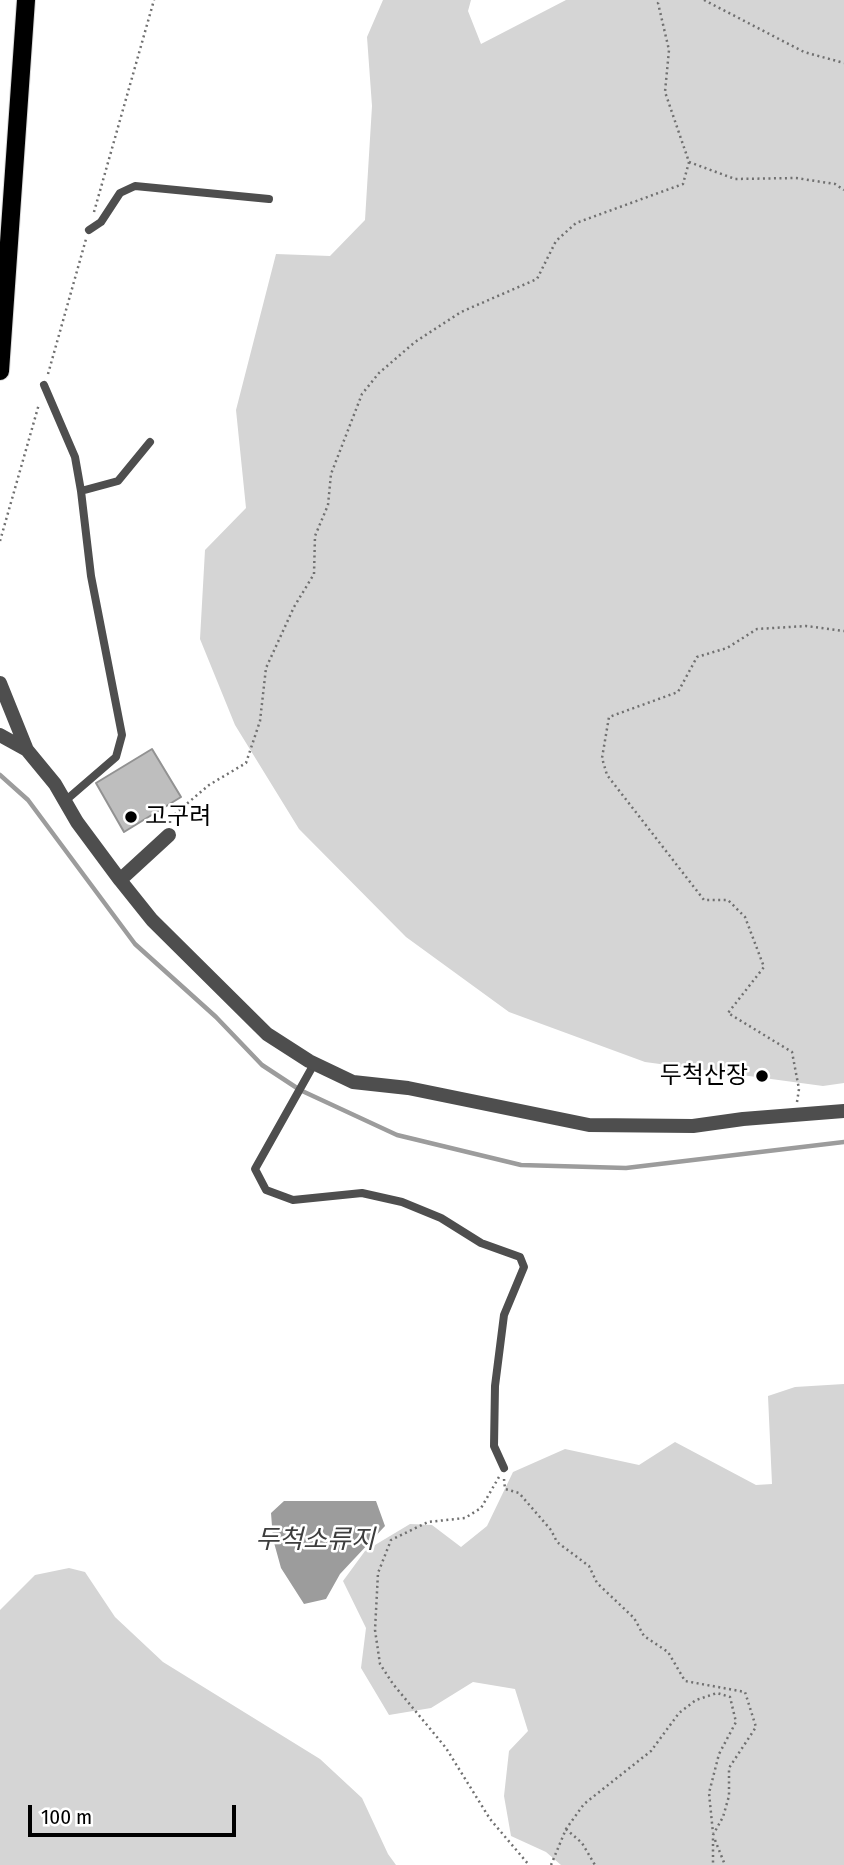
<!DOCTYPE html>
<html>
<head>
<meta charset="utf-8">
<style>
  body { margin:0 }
  #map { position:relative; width:844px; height:1865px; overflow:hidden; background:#fff; font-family:"Fira Sans Condensed",sans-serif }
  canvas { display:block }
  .scale { position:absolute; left:28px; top:1805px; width:208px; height:32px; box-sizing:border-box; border:4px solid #000; border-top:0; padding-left:9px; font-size:21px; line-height:24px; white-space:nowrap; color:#000; -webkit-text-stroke:5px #fff; paint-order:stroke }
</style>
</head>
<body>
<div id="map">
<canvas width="844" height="1865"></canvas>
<div class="scale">100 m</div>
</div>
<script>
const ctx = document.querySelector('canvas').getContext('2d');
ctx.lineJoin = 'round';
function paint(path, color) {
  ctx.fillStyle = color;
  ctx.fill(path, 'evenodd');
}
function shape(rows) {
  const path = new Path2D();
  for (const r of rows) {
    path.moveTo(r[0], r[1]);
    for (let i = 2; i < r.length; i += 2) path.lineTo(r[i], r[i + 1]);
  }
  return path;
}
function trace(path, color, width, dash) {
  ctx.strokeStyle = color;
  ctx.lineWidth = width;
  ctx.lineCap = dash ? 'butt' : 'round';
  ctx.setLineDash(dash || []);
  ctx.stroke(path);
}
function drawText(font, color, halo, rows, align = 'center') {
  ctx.font = font + ' "Fira Sans Condensed","Noto Sans KR",sans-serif';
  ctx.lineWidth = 5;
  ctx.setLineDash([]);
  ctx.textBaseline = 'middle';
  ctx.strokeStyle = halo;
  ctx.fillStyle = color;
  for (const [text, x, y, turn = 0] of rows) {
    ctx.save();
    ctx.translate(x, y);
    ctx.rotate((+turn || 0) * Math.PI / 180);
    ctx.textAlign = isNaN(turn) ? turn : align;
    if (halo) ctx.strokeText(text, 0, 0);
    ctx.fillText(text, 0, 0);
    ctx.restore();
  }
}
paint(shape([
  [383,0,471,0,468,11,481,44,566,0,844,0,844,1083,823,1086,645,1062,509,1012,406,937,299,829,235,725,200,639,205,550,246,508,236,410,276,254,330,256,365,220,372,106,367,37],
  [844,1384,844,1865,561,1865,546,1852,511,1836,504,1796,509,1751,528,1731,515,1689,473,1682,431,1708,389,1715,361,1668,366,1628,343,1581,365,1551,410,1524,432,1525,461,1547,487,1526,513,1472,565,1449,639,1465,675,1442,756,1485,772,1484,768,1396,795,1387],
  [69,1568,85,1572,115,1617,163,1662,320,1759,362,1798,388,1854,396,1865,0,1865,0,1610,35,1575]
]), '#d5d5d5');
paint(shape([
  [284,1501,376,1501,385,1526,340,1574,326,1599,304,1604,281,1568,273,1539,271,1513]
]), '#9c9c9c');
trace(shape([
  [0,775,28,800,135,944,216,1017,262,1065,300,1090,397,1135,521,1165,626,1168,844,1142]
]), '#9c9c9c', 4.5);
const building = shape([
  [152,749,181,797,124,832,96,783,152,749]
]);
paint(building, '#bebebe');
trace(building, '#929292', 2);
const primary = shape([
  [0,371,26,0]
]);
trace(primary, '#dbdbdb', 20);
trace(shape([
  [704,0,804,52,844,63],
  [689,162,735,179,796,178,835,184,844,190],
  [94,212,154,0],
  [48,374,86,239],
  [0,541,39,404],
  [170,823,170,818,209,785,246,763,260,721,266,668,294,607,314,574,315,536,328,505,331,474,362,394,379,373,415,342,461,312,537,279,556,241,576,223,683,184,689,162,665,92,669,50,658,3,660,0],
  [797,1102,799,1089,792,1052,728,1013,764,967,745,917,728,900,704,900,607,775,602,758,609,717,678,692,697,657,727,648,757,629,806,626,844,631],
  [499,1477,481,1508,465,1518,428,1522,391,1540,378,1573,375,1630,380,1664,393,1684,446,1748,490,1819,529,1865],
  [504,1479,505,1489,519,1493,551,1530,557,1542,589,1566,597,1583,634,1618,644,1636,668,1652,685,1681,745,1692,756,1727,729,1768,729,1796,723,1817,713,1835,713,1865],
  [566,1829,582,1843,595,1865],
  [715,1840,725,1865],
  [551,1865,566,1829,584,1804,651,1751,679,1713,696,1700,717,1693,730,1697,736,1722,719,1754,709,1793,713,1833]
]), '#707070', 2.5, [2, 3.5]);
trace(shape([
  [89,230,101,222,120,193,135,186,269,199],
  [44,385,75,457,81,491],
  [65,801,116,757,122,735,91,576,81,491,118,481,150,442],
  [314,1064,255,1169,266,1190,293,1200,362,1193,402,1202,441,1218,481,1243,520,1257,524,1267,504,1315,495,1386,494,1446,504,1468]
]), '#4e4e4e', 8);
trace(shape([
  [0,683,27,750],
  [0,735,27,750,55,784,77,822,120,880],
  [169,835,120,880,152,920,267,1034,309,1061,353,1082,408,1088,589,1125,693,1126,743,1119,844,1111]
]), '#4e4e4e', 14);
trace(primary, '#000', 18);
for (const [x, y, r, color] of [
  [131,817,7,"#000"],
  [762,1076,7,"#000"]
]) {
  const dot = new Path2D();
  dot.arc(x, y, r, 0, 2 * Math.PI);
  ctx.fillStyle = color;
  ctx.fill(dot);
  trace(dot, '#fff', 2.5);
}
drawText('24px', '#000', '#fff', [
  ["고구려",145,817],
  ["두척산장",748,1076,"right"]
], 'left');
drawText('italic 26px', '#3d3d3d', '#fff', [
  ["두척소류지",315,1541]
]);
</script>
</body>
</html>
